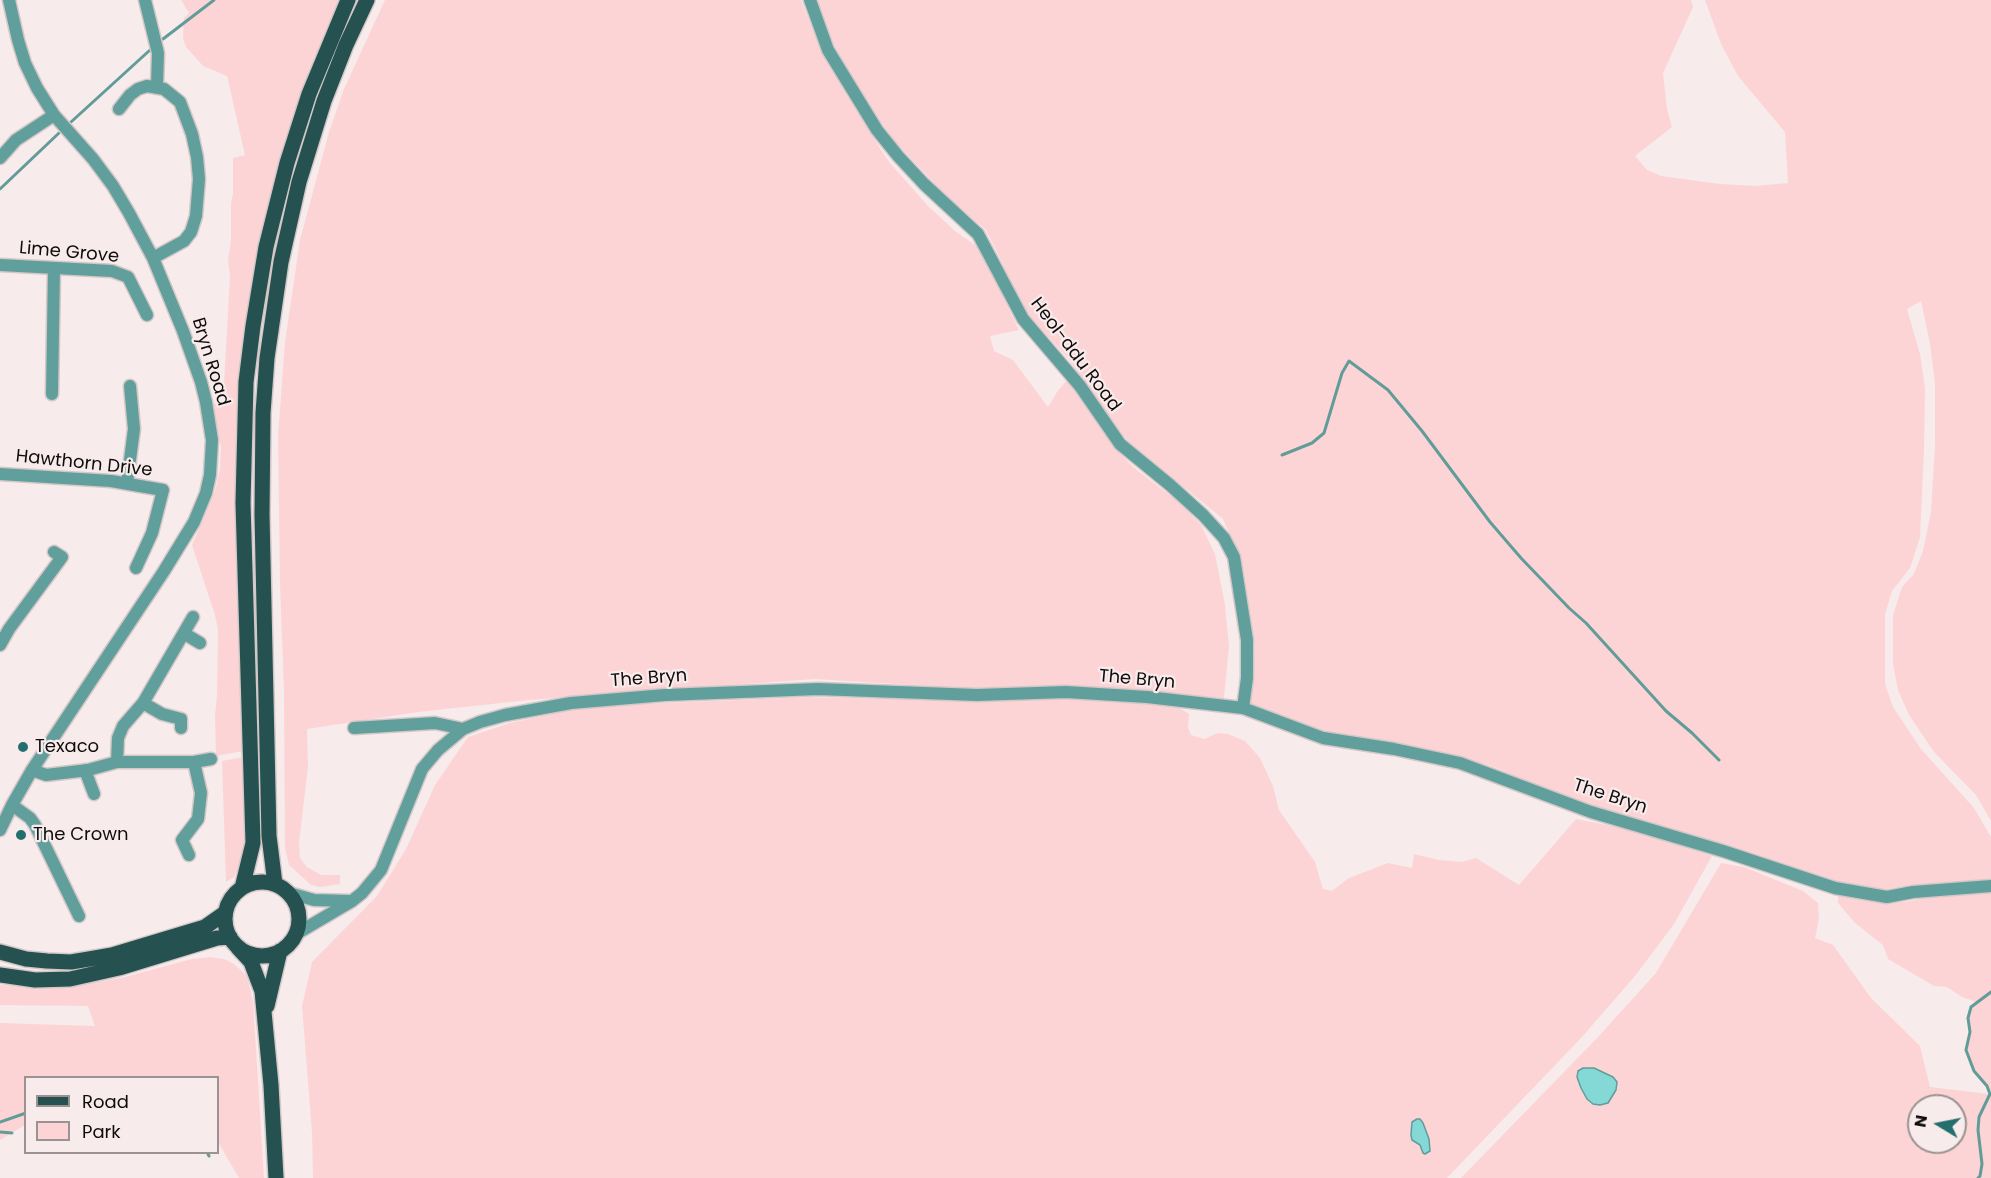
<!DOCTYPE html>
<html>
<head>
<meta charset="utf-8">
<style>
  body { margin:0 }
  #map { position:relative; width:1991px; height:1178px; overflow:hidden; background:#f8ebeb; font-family:Poppins,sans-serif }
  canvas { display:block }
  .legend { position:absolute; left:24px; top:1076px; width:195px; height:78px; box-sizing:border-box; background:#f8ebeb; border:2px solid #9b9292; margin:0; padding:8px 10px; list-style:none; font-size:18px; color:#100c0c }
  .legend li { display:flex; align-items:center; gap:12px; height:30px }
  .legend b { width:30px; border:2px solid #9b9292 }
  .north { position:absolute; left:1907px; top:1094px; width:60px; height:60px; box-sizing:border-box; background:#f8ebeb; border:2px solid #9b9292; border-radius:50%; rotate:280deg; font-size:16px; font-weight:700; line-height:24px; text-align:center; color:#100c0c }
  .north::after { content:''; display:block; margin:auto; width:21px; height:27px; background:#246f6d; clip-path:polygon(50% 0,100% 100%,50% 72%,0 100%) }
</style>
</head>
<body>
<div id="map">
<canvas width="1991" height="1178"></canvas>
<ul class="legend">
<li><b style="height:8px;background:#255150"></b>Road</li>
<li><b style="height:16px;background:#fdd4d5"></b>Park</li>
</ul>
<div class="north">N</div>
</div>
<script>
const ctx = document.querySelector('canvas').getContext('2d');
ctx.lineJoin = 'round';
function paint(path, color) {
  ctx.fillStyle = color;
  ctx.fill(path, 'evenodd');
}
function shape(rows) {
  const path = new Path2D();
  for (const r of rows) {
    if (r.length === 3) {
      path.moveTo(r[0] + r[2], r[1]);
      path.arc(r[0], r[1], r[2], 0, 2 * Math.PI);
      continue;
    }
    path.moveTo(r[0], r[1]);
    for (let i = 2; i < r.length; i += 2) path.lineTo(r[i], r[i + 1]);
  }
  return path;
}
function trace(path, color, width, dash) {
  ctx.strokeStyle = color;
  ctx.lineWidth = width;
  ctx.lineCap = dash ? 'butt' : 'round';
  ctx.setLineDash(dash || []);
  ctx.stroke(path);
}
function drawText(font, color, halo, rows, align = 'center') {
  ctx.font = font + ' Poppins,sans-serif';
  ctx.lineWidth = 4.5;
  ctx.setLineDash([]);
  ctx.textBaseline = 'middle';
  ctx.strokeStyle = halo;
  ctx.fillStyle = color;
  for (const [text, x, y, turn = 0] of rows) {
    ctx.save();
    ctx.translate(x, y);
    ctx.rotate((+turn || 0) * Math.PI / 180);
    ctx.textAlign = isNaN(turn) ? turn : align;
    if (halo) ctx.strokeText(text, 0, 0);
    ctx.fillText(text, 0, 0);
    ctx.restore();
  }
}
paint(shape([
  [181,0,340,0,310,68,280,159,253,276,240,371,237,423,237,502,243,751,216,756,215,715,217,696,218,630,215,615,192,545,215,491,220,469,221,447,213,404,223,402,230,276,228,260,231,240,231,203,233,194,233,158,245,155,227,76,203,66,186,47,183,39,184,18,189,13],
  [385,0,801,0,818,43,846,94,889,162,928,206,955,231,979,248,1019,330,990,336,994,351,1013,360,1048,407,1057,392,1068,379,1114,447,1133,467,1180,503,1201,525,1215,554,1225,605,1229,646,1224,698,1070,686,960,688,815,679,529,700,418,712,307,729,308,767,299,843,300,858,307,867,321,875,340,875,340,884,320,887,311,885,289,865,285,848,284,691,280,584,278,436,285,342,300,240,329,132,344,89],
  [816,0,1691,0,1693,7,1663,73,1667,109,1672,127,1635,156,1647,170,1661,176,1720,184,1755,186,1788,183,1785,132,1738,76,1721,44,1705,0,1991,0,1991,821,1976,795,1934,752,1909,715,1898,690,1893,664,1893,615,1902,587,1914,574,1923,551,1931,512,1935,446,1935,384,1930,344,1921,301,1907,309,1920,354,1925,388,1924,449,1920,537,1910,568,1892,591,1885,614,1885,684,1893,707,1921,749,1974,808,1991,837,1991,880,1890,889,1861,888,1826,880,1654,824,1592,808,1489,765,1414,746,1357,740,1328,735,1254,708,1249,701,1255,647,1243,565,1223,519,1129,442,1109,419,1068,358,1032,320,1014,295,1006,277,1003,264,986,230,946,196,894,140,866,101,841,61],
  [809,697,942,700,1045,697,1173,704,1189,714,1188,728,1191,735,1204,739,1218,733,1228,734,1245,741,1260,758,1273,786,1279,810,1315,862,1323,889,1332,891,1349,878,1388,863,1412,868,1414,854,1439,860,1462,862,1476,858,1519,885,1576,819,1633,830,1712,856,1674,924,1635,976,1582,1037,1447,1178,313,1178,312,1133,302,1006,312,962,377,896,406,849,435,785,468,737,510,723,574,709,642,704],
  [244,757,244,847,240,864,234,877,226,882,222,761],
  [1721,863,1744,867,1803,891,1818,903,1819,919,1815,938,1833,945,1871,998,1920,1046,1930,1087,1989,1094,1987,1086,1974,1071,1966,1050,1970,1032,1968,1018,1971,1007,1977,1002,1962,997,1947,987,1934,986,1888,959,1883,945,1855,923,1838,903,1838,894,1858,900,1877,902,1904,902,1949,894,1991,890,1991,1178,1461,1178,1598,1037,1656,973],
  [1919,1106,1955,1106,1955,1142,1919,1142],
  [210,957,224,959,234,964,247,976,253,1001,264,1178,239,1178,218,1142,218,1078,26,1078,25,1125,0,1140,0,1023,95,1026,88,1006,0,1005,0,985,66,987,121,978,192,959]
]), '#fdd4d5');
const water = shape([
  [1583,1068,1594,1068,1613,1077,1617,1082,1616,1090,1608,1103,1600,1105,1593,1104,1587,1099,1581,1088,1577,1077,1578,1071,1583,1068],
  [1417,1119,1420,1119,1423,1123,1429,1139,1430,1151,1425,1154,1423,1153,1420,1145,1412,1140,1411,1135,1412,1122,1417,1119]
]);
paint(water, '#84d9d6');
trace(water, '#619c99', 1.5);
trace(shape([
  [163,39,214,0],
  [71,122,150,50],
  [0,189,59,133],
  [1282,455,1312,443,1324,433,1342,373,1349,361,1388,390,1422,431,1490,522,1521,558,1569,608,1586,623,1666,711,1692,733,1719,760],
  [0,1122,26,1113],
  [0,1132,12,1133],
  [207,1152,209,1156],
  [1978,1178,1980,1176,1982,1164,1978,1130,1979,1117,1990,1094,1987,1086,1974,1071,1966,1050,1970,1032,1968,1018,1971,1007,1991,992]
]), '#619c99', 3);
const minor = shape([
  [145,0,158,53,157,86],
  [810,0,828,50,877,130,898,156,924,184,978,234,1023,319,1080,386,1120,444,1170,485,1203,515,1224,538,1234,557,1247,640,1247,678,1243,708],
  [119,109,130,95,138,89,147,86,164,89,180,102,192,134,197,157,199,179,196,216,191,232,184,241,153,258],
  [0,158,16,140,54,115],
  [0,265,112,271,128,277,147,315],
  [52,394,54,268],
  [0,474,111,481,163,490,152,533,136,568],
  [127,483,134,429,130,386],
  [185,634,200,643],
  [0,645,9,629,62,557,54,552],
  [143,703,162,714,181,719,181,728],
  [354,728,435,723,463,729],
  [117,762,118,738,123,726,143,703,193,617],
  [32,770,46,775,88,770,117,762,194,762,211,759],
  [85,770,94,794],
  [12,805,30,818,35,825,79,916],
  [0,830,12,805,32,770,164,571,194,522,206,493,210,475,212,440,206,402,201,382,183,331,153,258,129,213,113,186,93,159,54,115,37,88,25,63,18,40,9,0],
  [189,855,182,840,198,819,201,793,194,762],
  [289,893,314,900,351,901],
  [296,934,352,901,362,893,381,870,422,769,438,750,463,729,480,722,505,715,571,703,665,695,818,689,977,695,1066,692,1147,697,1243,708,1323,738,1394,749,1460,763,1591,812,1723,851,1835,888,1887,897,1913,892,1991,886]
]);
const major = shape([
  [262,919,37],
  [275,884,269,836,262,515,263,413,267,358,281,262,299,182,324,101,346,45,367,0],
  [242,888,253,843,243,503,246,382,253,326,266,247,287,163,309,94,348,0],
  [238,948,251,962,262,991,271,1085,276,1178],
  [0,952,26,959,47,961,71,962,89,959,112,955,205,927,225,913],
  [0,975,35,980,70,979,119,968,217,938,230,937],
  [267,1006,280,951]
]);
trace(minor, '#d3c7c7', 15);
trace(major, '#d3c7c7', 18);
trace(minor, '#619f9d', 12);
trace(major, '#255150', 15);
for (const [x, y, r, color] of [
  [23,747,6,"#246f6d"],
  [21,835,6,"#246f6d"]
]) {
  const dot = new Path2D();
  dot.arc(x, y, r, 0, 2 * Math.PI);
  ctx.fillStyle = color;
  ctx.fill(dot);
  trace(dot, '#f8ebeb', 2);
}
drawText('18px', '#100c0c', '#f8ebeb', [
  ["Lime Grove",69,253,5],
  ["Heol-ddu Road",1075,355,53],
  ["Bryn Road",210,362,73],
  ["Hawthorn Drive",84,464,6],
  ["The Bryn",649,679,-4],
  ["The Bryn",1137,680,5],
  ["The Bryn",1610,797,18]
]);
drawText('18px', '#100c0c', '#f8ebeb', [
  ["Texaco",35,747],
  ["The Crown",33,835]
], 'left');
</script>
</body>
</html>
